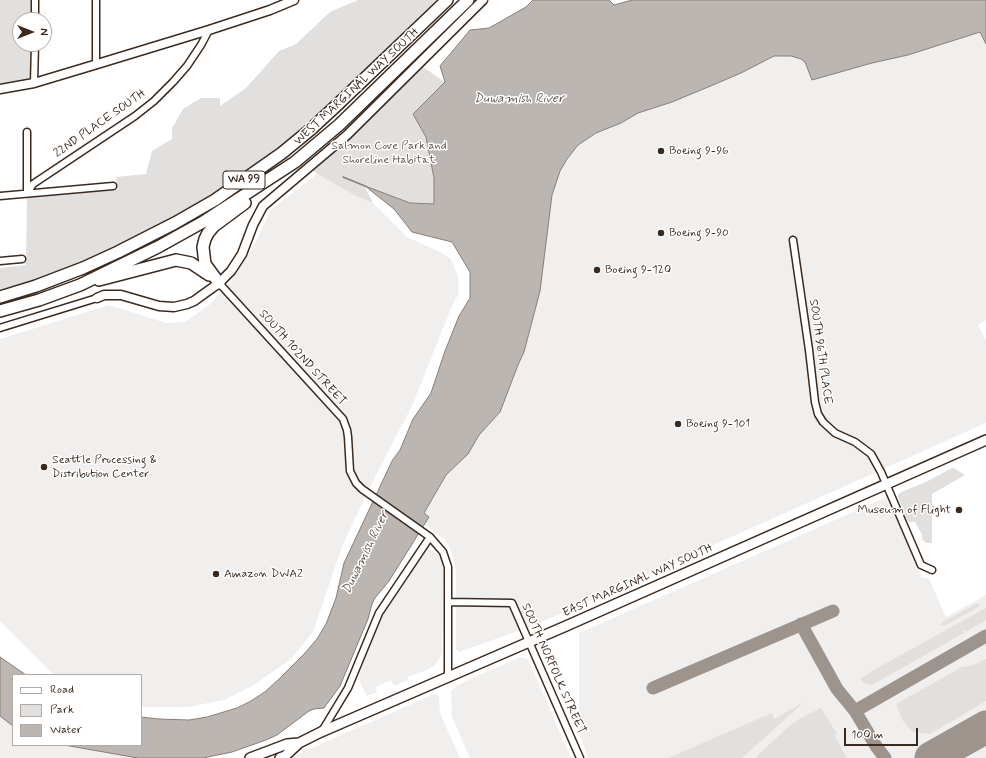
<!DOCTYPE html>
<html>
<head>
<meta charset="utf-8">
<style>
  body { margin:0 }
  #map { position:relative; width:986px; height:758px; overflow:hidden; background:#fff; font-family:Mynerve,sans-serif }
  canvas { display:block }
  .legend { position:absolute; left:12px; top:674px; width:130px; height:72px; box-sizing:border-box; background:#fff; border:1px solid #b1aaa5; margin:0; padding:5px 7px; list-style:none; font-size:12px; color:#3b2a1e }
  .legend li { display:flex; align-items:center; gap:8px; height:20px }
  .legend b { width:20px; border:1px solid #b1aaa5 }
  .north { position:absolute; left:12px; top:12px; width:40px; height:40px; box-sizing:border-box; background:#fff; border:1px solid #b1aaa5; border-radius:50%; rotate:90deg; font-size:11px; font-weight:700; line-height:16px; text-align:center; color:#3b2a1e }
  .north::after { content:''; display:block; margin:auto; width:14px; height:18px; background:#3b2a1e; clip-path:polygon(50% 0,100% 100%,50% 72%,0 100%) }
  .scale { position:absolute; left:844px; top:728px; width:74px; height:18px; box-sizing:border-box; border:2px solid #3b2a1e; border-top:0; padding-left:5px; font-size:12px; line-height:14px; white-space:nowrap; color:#3b2a1e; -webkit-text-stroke:3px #fff; paint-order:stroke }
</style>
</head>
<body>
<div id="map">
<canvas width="986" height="758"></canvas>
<ul class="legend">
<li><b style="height:5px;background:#fff"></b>Road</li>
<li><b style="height:11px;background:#e2e0de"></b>Park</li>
<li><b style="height:11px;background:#bcb6b3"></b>Water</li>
</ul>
<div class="north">N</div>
<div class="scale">100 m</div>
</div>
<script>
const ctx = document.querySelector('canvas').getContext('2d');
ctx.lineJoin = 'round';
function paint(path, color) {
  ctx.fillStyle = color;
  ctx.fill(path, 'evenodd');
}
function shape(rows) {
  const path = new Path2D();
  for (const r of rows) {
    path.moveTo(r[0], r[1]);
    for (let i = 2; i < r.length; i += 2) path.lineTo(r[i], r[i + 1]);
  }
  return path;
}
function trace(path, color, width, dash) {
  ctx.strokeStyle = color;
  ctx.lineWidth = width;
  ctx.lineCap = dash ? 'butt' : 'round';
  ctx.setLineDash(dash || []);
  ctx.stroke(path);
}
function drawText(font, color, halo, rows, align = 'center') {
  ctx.font = font + ' Mynerve,sans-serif';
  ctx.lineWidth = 3;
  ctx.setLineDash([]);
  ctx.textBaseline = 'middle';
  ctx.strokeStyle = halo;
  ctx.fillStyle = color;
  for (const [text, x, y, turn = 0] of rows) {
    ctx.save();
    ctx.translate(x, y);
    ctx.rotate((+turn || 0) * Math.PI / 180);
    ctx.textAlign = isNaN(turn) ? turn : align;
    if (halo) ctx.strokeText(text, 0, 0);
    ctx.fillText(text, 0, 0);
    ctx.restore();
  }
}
paint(shape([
  [980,32,986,44,986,320,978,325,986,340,986,423,535,625,459,652,456,649,456,573,454,559,449,546,444,539,424,524,429,517,424,513,446,475,468,454,479,435,500,412,518,365,524,352,547,236,552,195,560,171,567,159,578,145,596,133,621,123,638,113,672,102,713,85,741,73,774,56,791,56,801,59,805,62,812,80,872,63,908,55],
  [317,174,354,195,373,203,407,237,440,252,451,259,458,276,459,293,451,308,413,404,376,475,343,544,313,632,291,659,254,685,224,700,188,707,141,707,141,675,54,675,0,621,0,339,109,305,166,323,185,322,209,305,230,283,250,252,272,209],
  [887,497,922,577,929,579,946,617,986,595,986,758,588,758,576,725,579,725,579,633],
  [427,548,433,551,438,555,442,561,443,568,442,653,439,660,434,666,427,670,407,677,408,680,394,686,391,680,376,687,377,692,367,696,358,678,374,637,382,617],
  [520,657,528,659,571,758,470,758,452,717,451,691,457,685],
  [434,694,439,696,440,713,460,758,289,758],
  [0,716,13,726,13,745,64,745,138,758,0,758]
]), '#f1efee');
paint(shape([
  [0,0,34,0,34,20,20,20,20,44,34,44,34,68,31,76,26,80,0,85],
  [358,0,437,0,332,101,305,125,277,148,211,194,172,217,115,246,80,262,34,280,0,290,0,268,26,265,27,198,117,190,116,177,146,174,152,151,172,139,172,128,183,109,201,98,220,98,220,106,246,88,279,51,296,44,330,12],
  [423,67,445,82,413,114,426,137,434,178,434,204,410,203,365,187,373,203,354,195,317,174,312,169],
  [952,468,954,468,965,475,932,494,932,543,926,543,922,539,922,535,915,522,909,522,907,520,898,497,898,493,900,494,901,492,926,482],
  [978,603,980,606,946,625,939,626,941,623],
  [986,608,986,620,966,632,965,630,963,631,964,633,872,685,864,683,860,678,867,675,870,672],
  [986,659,986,701,930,734,913,732,903,721,896,704,962,667,971,666],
  [804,702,742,758,668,758,772,713,774,719],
  [821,708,837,734,834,735,847,758,755,758,787,728,799,719]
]), '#e2e0de');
const water = shape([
  [533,0,609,0,614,5,632,0,986,0,986,44,980,32,908,55,872,63,812,80,805,62,801,59,791,56,774,56,741,73,713,85,672,102,638,113,621,123,596,133,578,145,567,159,560,171,552,195,540,291,524,352,518,365,500,412,479,435,468,454,446,475,424,513,429,517,389,581,375,598,372,604,368,619,340,686,324,708,314,709,309,711,277,735,266,740,232,752,203,758,138,758,64,745,141,745,141,717,159,719,189,720,207,717,237,708,251,701,266,691,279,679,305,653,317,639,326,624,336,598,344,563,392,461,400,450,413,419,431,393,445,351,459,316,470,298,470,272,452,242,412,232,394,209,365,186,410,203,434,204,434,178,426,137,413,114,445,82,440,66,470,30,489,28,526,7,533,0],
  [0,657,26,675,13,675,13,726,0,716,0,657]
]);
paint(water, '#bcb6b3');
trace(water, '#887e77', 1);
trace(shape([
  [343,177,365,186]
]), '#887e77', 1.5);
trace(shape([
  [801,624,837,689,855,711,876,746,885,758],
  [653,688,833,611],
  [855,711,986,636]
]), '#9d948e', 13);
trace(shape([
  [931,758,986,727]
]), '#9d948e', 33);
const street = shape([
  [35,20,35,0],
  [96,65,96,0],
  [34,83,35,44],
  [27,132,27,193],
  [27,193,33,184,135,116,154,101,173,82,187,66,201,45,209,30],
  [0,196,113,186],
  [793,240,809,350,815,402,818,414,823,422,835,433,855,442,871,454,881,472,921,565,932,570],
  [0,261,22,259],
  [219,283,343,419,347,430,348,437,350,471,356,483,362,489,430,537,443,552,448,567,448,676],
  [0,328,97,298],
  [448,602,512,603,580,758],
  [322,731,348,688,379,613,430,537]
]);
const secondary = shape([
  [0,89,34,83,94,65,209,30,270,10,294,0],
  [97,298,104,295,121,295,159,306,174,307,187,304,194,301,219,283,231,271,242,254,253,225,263,206,347,135,483,0]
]);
const primary = shape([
  [250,758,287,744,299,743],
  [280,758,285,756,299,743,321,732,566,626,986,440]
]);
const highway = shape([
  [99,280,176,260,191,263,209,275],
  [219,283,205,264,203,247,205,239,208,233,214,226,245,203],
  [0,297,36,286,83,268,118,252,175,223,215,200,282,153,310,130,336,106,447,0],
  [0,311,39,300,80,285,158,247,203,222,295,162,339,125,468,0]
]);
trace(street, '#3b2a1e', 9);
trace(secondary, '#3b2a1e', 11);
trace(primary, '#3b2a1e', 12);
trace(highway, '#3b2a1e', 14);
trace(street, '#fff', 6);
trace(secondary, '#fff', 8);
trace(primary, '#fff', 9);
trace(highway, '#fff', 11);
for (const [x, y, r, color] of [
  [661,151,4,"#3b2a1e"],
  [661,233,4,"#3b2a1e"],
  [597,270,4,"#3b2a1e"],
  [678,424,4,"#3b2a1e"],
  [44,467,4,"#3b2a1e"],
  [959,510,4,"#3b2a1e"],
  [216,574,4,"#3b2a1e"]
]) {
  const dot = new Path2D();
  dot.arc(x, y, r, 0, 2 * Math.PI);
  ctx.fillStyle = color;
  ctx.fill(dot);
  trace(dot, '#fff', 1.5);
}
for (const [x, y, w] of [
  [244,180,42]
]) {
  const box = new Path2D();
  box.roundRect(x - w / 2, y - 9, w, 18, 3);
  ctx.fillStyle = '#fff';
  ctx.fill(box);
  trace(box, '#3b2a1e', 1);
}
drawText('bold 11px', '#3b2a1e', null, [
  ["WA 99",244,180]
]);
drawText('12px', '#3b2a1e', '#fff', [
  ["WEST MARGINAL WAY SOUTH",357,87,-43],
  ["22ND PLACE SOUTH",100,124,-35],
  ["SOUTH 96TH PLACE",820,352,82],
  ["SOUTH 102ND STREET",302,358,48],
  ["EAST MARGINAL WAY SOUTH",638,581,-24],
  ["SOUTH NORFOLK STREET",553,669,66]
]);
drawText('12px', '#65584e', '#fff', [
  ["Salmon Cove Park and",389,146],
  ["Shoreline Habitat",389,160]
]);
drawText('12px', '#3b2a1e', '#fff', [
  ["Boeing 9-96",669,151],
  ["Boeing 9-90",669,233],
  ["Boeing 9-120",605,270],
  ["Boeing 9-101",686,424],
  ["Seattle Processing &",52,460],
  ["Distribution Center",52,474],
  ["Museum of Flight",951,510,"right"],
  ["Amazon DWA2",224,574]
], 'left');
drawText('italic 13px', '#685b52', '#fff', [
  ["Duwamish River",519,99],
  ["Duwamish River",366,553,-64]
]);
</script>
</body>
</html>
